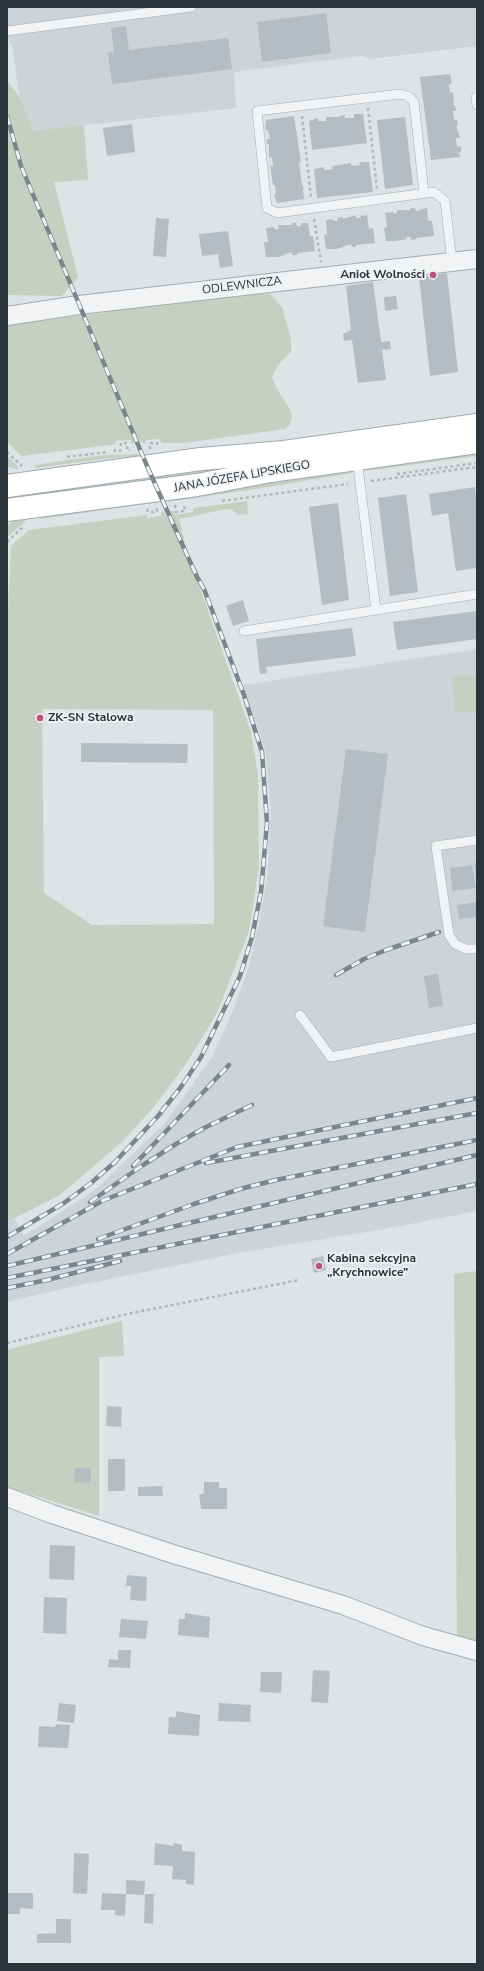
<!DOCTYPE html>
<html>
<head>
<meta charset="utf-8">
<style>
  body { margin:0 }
  #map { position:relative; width:484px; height:1971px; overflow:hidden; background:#dee3e6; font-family:"Nunito Sans",sans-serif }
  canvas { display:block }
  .frame { position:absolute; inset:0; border:8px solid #29343b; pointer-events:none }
</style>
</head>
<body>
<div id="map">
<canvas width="484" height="1971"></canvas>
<div class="frame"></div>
</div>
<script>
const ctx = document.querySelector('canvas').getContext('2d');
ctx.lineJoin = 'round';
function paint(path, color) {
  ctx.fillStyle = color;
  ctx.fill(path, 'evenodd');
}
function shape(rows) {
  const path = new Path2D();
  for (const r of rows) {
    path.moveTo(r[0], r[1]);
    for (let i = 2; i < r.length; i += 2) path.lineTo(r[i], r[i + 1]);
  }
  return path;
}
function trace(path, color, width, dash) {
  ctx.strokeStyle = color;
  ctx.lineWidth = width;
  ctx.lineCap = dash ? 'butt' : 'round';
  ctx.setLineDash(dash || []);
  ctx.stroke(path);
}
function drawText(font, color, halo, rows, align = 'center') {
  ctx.font = font + ' "Nunito Sans",sans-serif';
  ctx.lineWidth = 3.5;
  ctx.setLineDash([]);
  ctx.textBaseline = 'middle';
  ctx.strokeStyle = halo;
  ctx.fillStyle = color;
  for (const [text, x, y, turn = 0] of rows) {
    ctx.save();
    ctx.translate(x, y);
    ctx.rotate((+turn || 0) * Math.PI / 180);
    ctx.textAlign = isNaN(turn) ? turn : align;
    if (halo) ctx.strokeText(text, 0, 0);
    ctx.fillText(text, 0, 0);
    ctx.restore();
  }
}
paint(shape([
  [7,7,477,7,477,46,370,59,362,56,234,72,236,108,33,131,20,100,12,46,7,36],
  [477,649,477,676,453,676,455,713,477,712,477,1211,385,1229,238,1253,66,1288,7,1302,7,1222,14,1218,24,1236,95,1190,165,1123,212,1057,233,1010,248,969,260,918,267,880,271,810,265,749,243,685]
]), '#cdd3d7');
paint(shape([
  [7,80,20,98,33,131,84,125,88,180,54,182,78,277,62,296,7,295],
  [256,292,270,294,282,307,291,339,291,352,278,365,272,377,278,391,290,409,292,417,290,425,285,429,184,443,161,443,160,439,146,440,145,444,141,442,131,444,131,440,116,441,116,444,22,456,7,442,7,325,100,313,178,300],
  [477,451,477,456,365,471,366,466],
  [138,454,139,457,111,458,35,468,35,465,103,455],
  [7,456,18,466,18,470,7,466],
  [270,461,159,483,155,475],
  [351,469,352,473,250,490,167,502,164,495],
  [148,477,151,484,39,500,38,495,120,483],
  [157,496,160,502,41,519,40,512],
  [247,501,248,514,239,515,232,510,226,509,179,519,187,551,251,732,258,775,259,867,249,931,217,1013,186,1064,153,1108,123,1141,60,1195,7,1222,7,631,11,546,29,530,147,515,147,518,161,516,161,512,164,512,168,519,172,518,170,511,174,511,175,515,193,512,193,508],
  [42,709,213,710,214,924,92,925,44,893],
  [25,515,25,522,7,537,7,526,15,519],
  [452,676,477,676,477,712,455,713],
  [477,1271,477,1646,457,1646,454,1274],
  [122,1321,124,1356,99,1357,99,1516,7,1487,7,1351,10,1349]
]), '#c7cfc1');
paint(shape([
  [326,13,331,53,262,62,257,22],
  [126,26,129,50,228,38,232,69,112,84,108,53,114,52,111,28],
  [450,74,452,83,449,84,450,93,453,92,454,106,455,106,456,111,453,111,454,120,457,120,458,125,456,125,460,138,456,138,457,147,461,146,461,152,459,152,460,157,431,160,420,77],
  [354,114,363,114,367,143,312,150,309,121,318,118,318,121,326,121,326,117,340,117,339,116,345,115,345,118,354,118],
  [294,116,301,162,299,162,302,185,304,188,303,189,304,199,277,203,274,194,276,194,275,185,273,185,270,166,273,166,272,157,269,158,269,144,267,144,267,139,270,139,268,130,265,130,265,125,266,125,266,120],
  [405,117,413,185,385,189,377,120],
  [132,124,135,152,107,156,103,128],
  [359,162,369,162,373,192,317,198,314,169,324,167,324,170,333,169,332,166,351,163,351,166,360,165],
  [410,208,415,208,416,211,427,208,428,221,432,221,434,236,416,238,416,239,411,240,411,237,406,237,407,239,396,241,386,241,384,228,387,227,385,213,393,212,394,214,397,213,397,210,411,210],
  [356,215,356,218,361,218,360,216,367,215,369,229,373,228,375,243,356,245,356,247,352,247,351,244,337,249,326,249,324,235,327,234,326,220,333,219,334,221,338,221,337,218,343,217,343,219],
  [156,218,169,219,166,257,153,256],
  [292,223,296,223,297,226,301,226,301,223,308,223,310,236,313,236,315,251,297,253,298,255,292,255,292,252,278,257,266,257,264,242,268,242,266,228,274,227,274,229,279,229,278,225,292,225],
  [228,231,233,266,220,268,218,254,202,256,199,234],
  [447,273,458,372,430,376,419,277],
  [373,282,381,342,390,341,391,349,382,350,386,380,358,383,352,340,344,341,343,334,351,330,346,286],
  [396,296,398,309,385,311,384,297],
  [475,487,477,504,477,568,456,571,448,513,432,516,429,494],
  [406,494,418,592,390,596,378,498],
  [338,503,349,600,322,605,309,507],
  [243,600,249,621,233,626,226,606],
  [477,611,477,639,397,650,393,622],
  [352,628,356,656,266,667,267,673,260,674,256,639],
  [39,715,41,715,41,721,39,721],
  [81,743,188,744,187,763,81,762],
  [346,749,388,754,365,932,323,926],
  [474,863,477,863,477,876,476,876],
  [472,865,476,888,452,891,450,868],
  [477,902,477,917,459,919,457,905],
  [438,974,443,1006,429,1008,424,976],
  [323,1256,326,1270,314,1273,311,1259],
  [107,1406,122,1407,121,1427,106,1426],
  [108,1459,125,1459,125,1491,108,1491],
  [75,1468,91,1468,91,1483,74,1482],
  [204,1482,219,1482,219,1488,227,1488,227,1509,201,1509,199,1495,204,1493],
  [162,1486,163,1496,138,1496,138,1487],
  [50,1545,75,1546,74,1580,49,1579],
  [127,1575,147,1577,146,1601,130,1600,131,1586,126,1586],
  [44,1597,67,1598,66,1634,43,1633],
  [185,1613,210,1617,209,1638,178,1635,179,1619,185,1619],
  [121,1619,148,1621,146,1639,119,1637],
  [118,1650,131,1650,130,1668,108,1667,109,1659,118,1660],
  [313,1670,330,1671,328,1703,311,1702],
  [261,1672,282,1672,281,1693,260,1692],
  [59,1703,76,1705,74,1723,57,1721],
  [219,1703,251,1705,250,1722,218,1721],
  [176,1711,200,1715,199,1736,168,1734,169,1717,176,1717],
  [56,1724,70,1725,68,1748,38,1747,39,1726,55,1727],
  [155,1843,173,1846,174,1843,179,1844,182,1845,182,1851,195,1852,194,1885,186,1884,186,1880,172,1879,173,1866,154,1865],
  [74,1853,89,1854,87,1894,73,1893],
  [126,1880,145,1881,144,1895,126,1894],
  [8,1893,33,1893,33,1909,20,1908,20,1914,8,1914],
  [102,1893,126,1894,125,1916,115,1915,115,1910,101,1910],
  [145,1894,154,1894,153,1924,144,1923],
  [56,1919,71,1919,71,1943,37,1943,37,1934,56,1933]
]), '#b6bdc2');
const lane = shape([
  [7,31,191,7],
  [476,97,477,105],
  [424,192,414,102,408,96,400,94,257,111,267,208,277,213,434,192,445,201,452,262],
  [357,459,376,610,477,594],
  [244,631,376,610],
  [477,840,436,846,449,935,455,944,466,949,477,949],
  [300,1015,331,1057,477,1028]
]);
const street = shape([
  [7,316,79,305,477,259],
  [7,1497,52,1514,173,1554,343,1605,423,1636,477,1651]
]);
const primary = shape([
  [7,486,201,459,284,452,477,425],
  [7,510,197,485,271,471,477,442]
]);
trace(lane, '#a4abaf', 10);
trace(street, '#a4abaf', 20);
trace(primary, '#9faab0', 24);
trace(shape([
  [368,108,377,189],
  [302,116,311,197],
  [314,219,321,262],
  [150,449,150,443,157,443,157,447],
  [7,452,22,466],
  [115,452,115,447],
  [120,452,121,443,127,443,127,450,130,450],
  [67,457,107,452],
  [397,474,477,463],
  [371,481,477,467],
  [222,501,348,484],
  [175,505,176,512,185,511,184,505],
  [147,509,148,512,153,512,157,511,156,508],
  [7,542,24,526],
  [7,1343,127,1314,299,1280]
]), '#b1b6b9', 2.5, [3, 3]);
trace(lane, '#f1f3f5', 9);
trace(street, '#f1f3f5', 18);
trace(primary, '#fff', 22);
const rail = shape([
  [7,116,21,166,147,466,197,577,204,589,244,695,262,752,267,823,261,892,252,937,240,976,201,1057,181,1087,158,1116,115,1162,91,1183,64,1203,7,1237],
  [336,975,364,959,386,950,439,932],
  [206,1163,477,1113],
  [133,1166,229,1065],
  [90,1202,143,1165,176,1144,204,1128,252,1105],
  [98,1239,194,1204,240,1189,276,1180,477,1140],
  [7,1254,102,1201,237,1147,477,1098],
  [7,1266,477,1155],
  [7,1278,477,1184],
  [7,1288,47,1280,120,1261]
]);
trace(rail, '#7a868e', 4.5);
trace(rail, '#eef2f4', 3, [9]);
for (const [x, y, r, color] of [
  [433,275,4,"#bd5178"],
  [40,718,4,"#bd5178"],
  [319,1266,4,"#bd5178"]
]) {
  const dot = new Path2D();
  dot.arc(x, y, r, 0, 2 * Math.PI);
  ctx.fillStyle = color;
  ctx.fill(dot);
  trace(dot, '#eef2f4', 1.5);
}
drawText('bold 12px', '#29343b', '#eef2f4', [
  ["Anioł Wolności",425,275,"right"],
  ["ZK-SN Stalowa",48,718],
  ["Kabina sekcyjna",327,1259],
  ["„Krychnowice”",327,1273]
], 'left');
drawText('12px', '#29343b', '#eef2f4', [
  ["ODLEWNICZA",242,286,-7],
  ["JANA JÓZEFA LIPSKIEGO",242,477,-10]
]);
</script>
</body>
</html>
